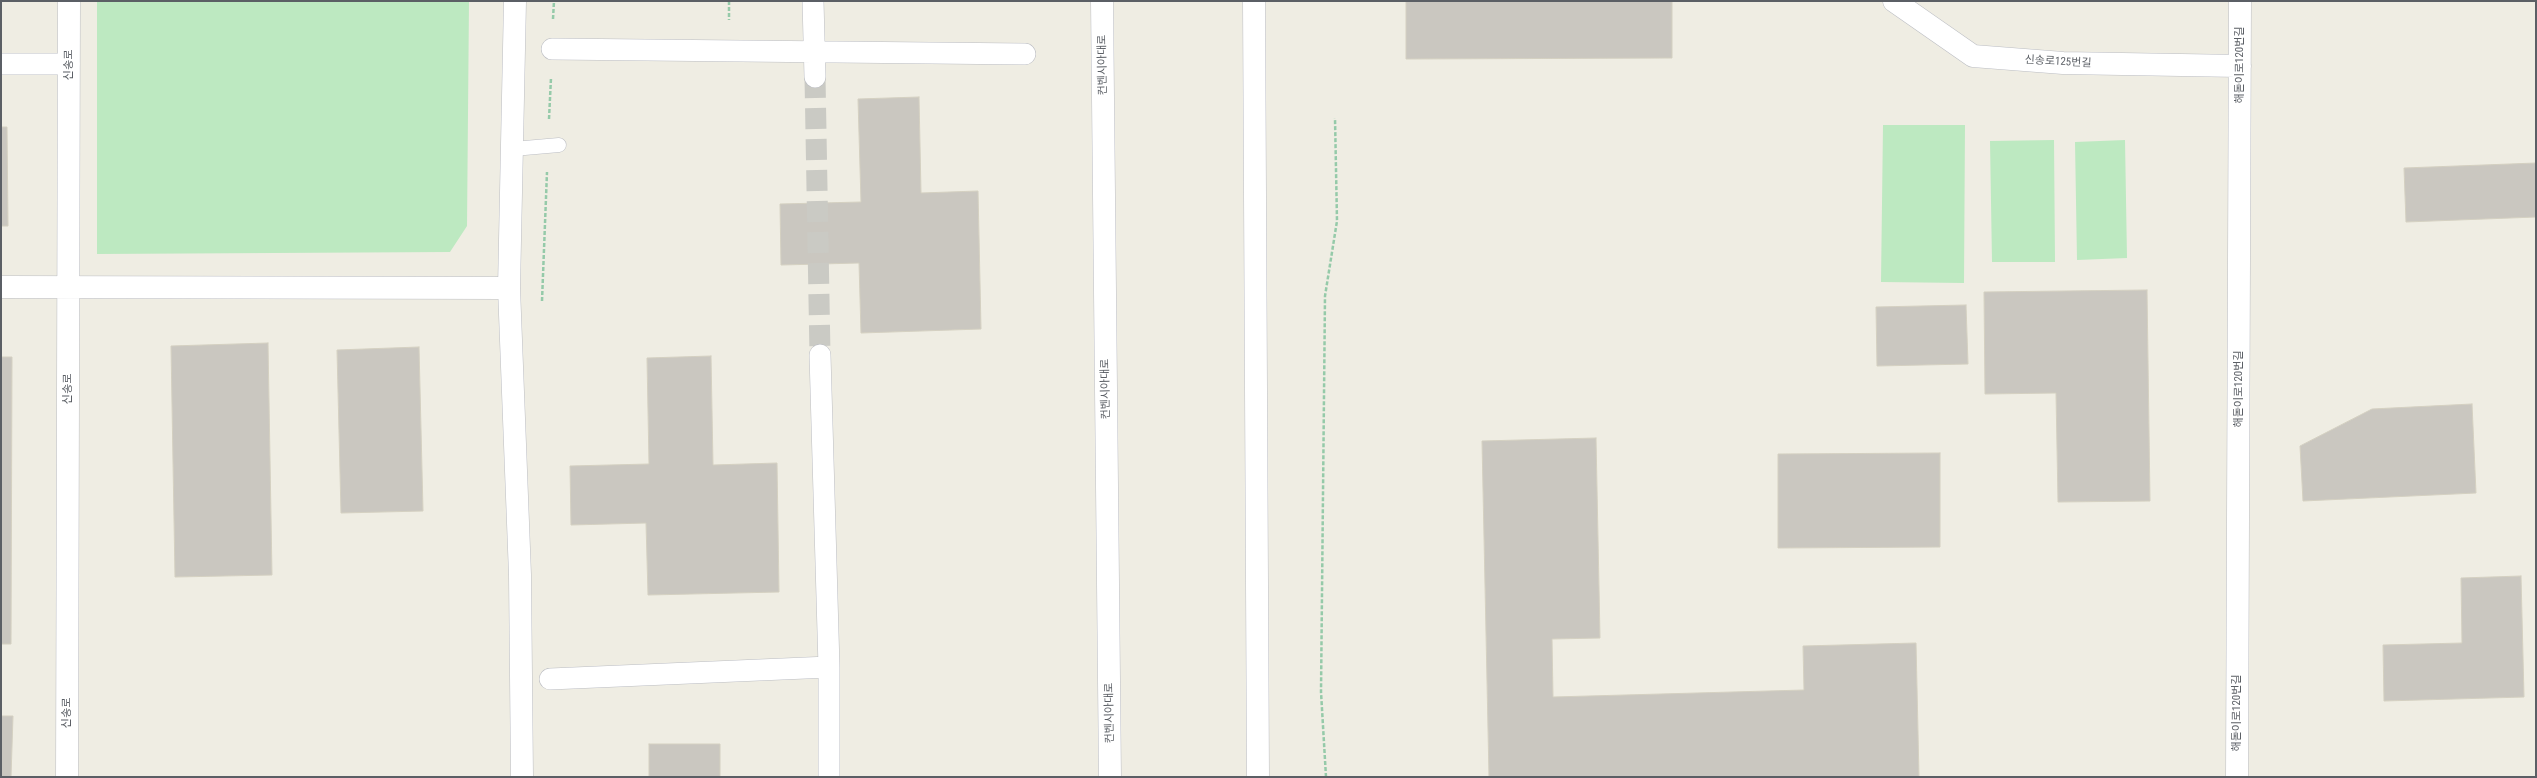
<!DOCTYPE html>
<html>
<head>
<meta charset="utf-8">
<style>
  body { margin:0 }
  #map { position:relative; width:2537px; height:778px; overflow:hidden; background:#efede3; font-family:"Roboto Condensed",sans-serif }
  canvas { display:block }
  .frame { position:absolute; inset:0; border:2px solid #5b5f65; pointer-events:none }
</style>
</head>
<body>
<div id="map">
<canvas width="2537" height="778"></canvas>
<div class="frame"></div>
</div>
<script>
const ctx = document.querySelector('canvas').getContext('2d');
ctx.lineJoin = 'round';
function paint(path, color) {
  ctx.fillStyle = color;
  ctx.fill(path, 'evenodd');
}
function shape(rows) {
  const path = new Path2D();
  for (const r of rows) {
    path.moveTo(r[0], r[1]);
    for (let i = 2; i < r.length; i += 2) path.lineTo(r[i], r[i + 1]);
  }
  return path;
}
function trace(path, color, width, dash) {
  ctx.strokeStyle = color;
  ctx.lineWidth = width;
  ctx.lineCap = dash ? 'butt' : 'round';
  ctx.setLineDash(dash || []);
  ctx.stroke(path);
}
function drawText(font, color, halo, rows, align = 'center') {
  ctx.font = font + ' "Roboto Condensed","Noto Sans KR",sans-serif';
  ctx.lineWidth = 3.5;
  ctx.setLineDash([]);
  ctx.textBaseline = 'middle';
  ctx.strokeStyle = halo;
  ctx.fillStyle = color;
  for (const [text, x, y, turn = 0] of rows) {
    ctx.save();
    ctx.translate(x, y);
    ctx.rotate((+turn || 0) * Math.PI / 180);
    ctx.textAlign = isNaN(turn) ? turn : align;
    if (halo) ctx.strokeText(text, 0, 0);
    ctx.fillText(text, 0, 0);
    ctx.restore();
  }
}
paint(shape([
  [97,1,469,1,467,226,450,252,97,254],
  [1883,125,1965,125,1964,283,1881,282],
  [2054,140,2055,262,1992,262,1990,141],
  [2125,140,2127,258,2077,260,2075,142]
]), '#bde9c1');
const building = shape([
  [1406,1,1672,1,1672,58,1406,59,1406,1],
  [919,97,921,193,978,191,981,329,861,333,859,263,781,265,780,204,861,202,858,99,919,97],
  [1,127,7,127,8,226,1,226,1,127],
  [2536,163,2536,217,2406,222,2404,168,2536,163],
  [2147,290,2150,501,2058,502,2056,393,1985,394,1984,292,2147,290],
  [1966,305,1968,364,1877,366,1876,307,1966,305],
  [268,343,272,575,175,577,171,346,268,343],
  [419,347,423,511,341,513,337,350,419,347],
  [711,356,713,465,777,463,779,592,648,595,646,523,571,525,570,466,649,464,647,358,711,356],
  [1,357,12,357,11,644,1,644,1,357],
  [2472,404,2476,493,2303,501,2300,446,2372,409,2472,404],
  [1596,438,1600,638,1552,639,1553,697,1804,690,1803,646,1916,643,1919,777,1489,777,1482,441,1596,438],
  [1940,453,1940,547,1778,548,1778,454,1940,453],
  [2521,576,2524,697,2384,701,2383,645,2462,643,2461,578,2521,576],
  [1,716,13,716,11,777,1,777,1,716],
  [649,744,720,744,720,777,649,777,649,744]
]);
paint(building, '#cac7c0');
trace(building, '#d4d0c1', 1);
trace(shape([
  [815,77,820,355]
]), '#cacac4', 21, [21, 10]);
const service = shape([
  [513,149,559,145]
]);
const pedestrian = shape([
  [813,1,815,77],
  [552,49,1025,54],
  [1,64,69,64],
  [820,355,829,667,829,777],
  [550,679,829,667]
]);
const minor = shape([
  [515,1,509,288,520,575,522,777],
  [1894,1,1973,56,2063,63,2240,66],
  [1,287,509,288],
  [67,777,69,1],
  [2237,777,2240,1]
]);
const secondary = shape([
  [1102,1,1110,777],
  [1254,1,1258,777]
]);
trace(service, '#bbbdc3', 15);
trace(pedestrian, '#bbbdc3', 22);
trace(minor, '#bbbdc3', 23);
trace(secondary, '#bcbec6', 23);
trace(shape([
  [729,1,729,20],
  [553,19,554,1],
  [549,119,551,78],
  [542,301,547,172],
  [1326,777,1321,692,1325,296,1337,221,1335,118]
]), '#95caa9', 2.5, [4, 2]);
trace(service, '#fff', 14);
trace(pedestrian, '#fff', 21);
trace(minor, '#fff', 22);
trace(secondary, '#fff', 22);
drawText('11px', '#5b5f65', '#fff', [
  ["신송로125번길",2058,62,3],
  ["신송로",69,65,-90],
  ["컨벤시아대로",1103,65,-91],
  ["해돋이로120번길",2240,65,-90],
  ["신송로",68,389,-90],
  ["컨벤시아대로",1106,389,-91],
  ["해돋이로120번길",2239,389,-90],
  ["신송로",67,713,-90],
  ["컨벤시아대로",1110,713,-91],
  ["해돋이로120번길",2237,713,-90]
]);
</script>
</body>
</html>
